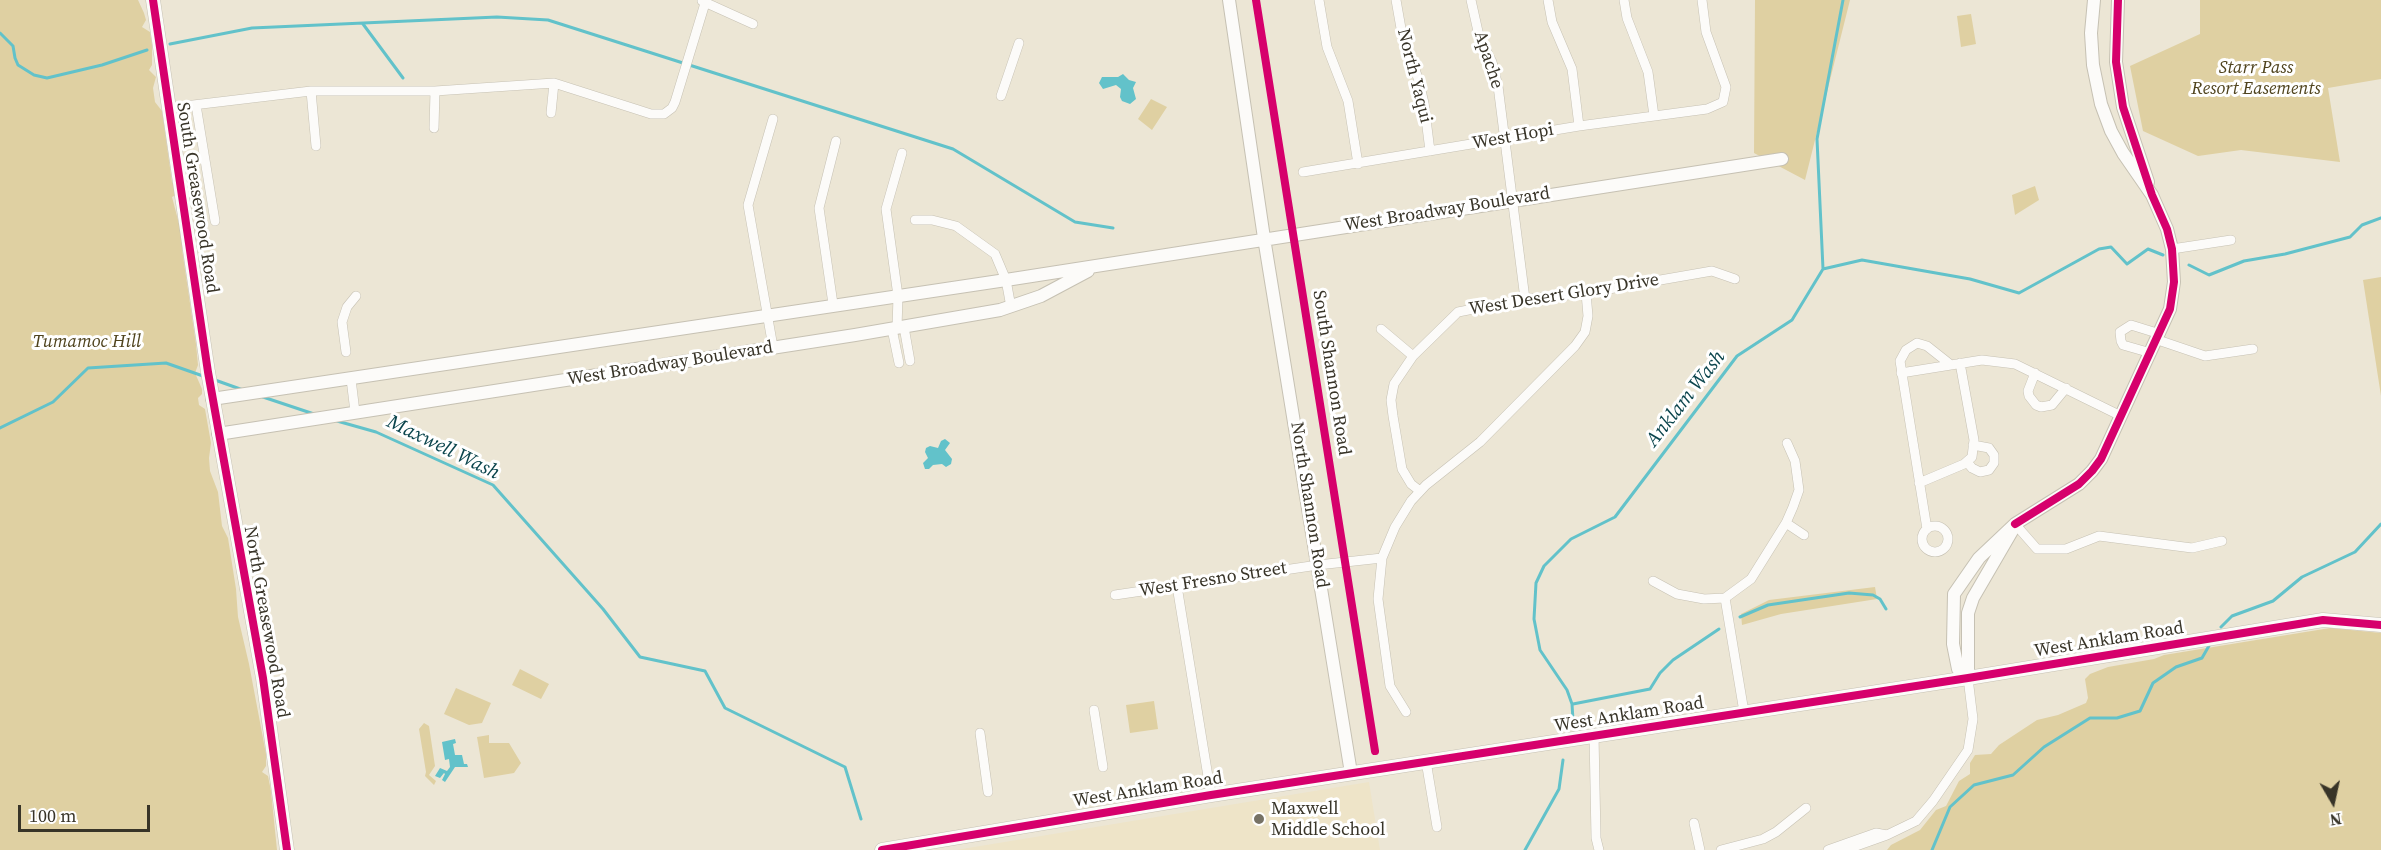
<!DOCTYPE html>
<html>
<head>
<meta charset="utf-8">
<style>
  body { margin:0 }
  #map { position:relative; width:2381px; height:850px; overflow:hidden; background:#ece6d5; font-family:"Source Serif 4",serif }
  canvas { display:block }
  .north { position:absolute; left:2303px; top:772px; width:60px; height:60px; -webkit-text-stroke:4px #fff; paint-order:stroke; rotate:171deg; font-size:16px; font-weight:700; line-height:24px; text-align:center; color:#383428 }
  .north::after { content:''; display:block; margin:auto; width:21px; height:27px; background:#383428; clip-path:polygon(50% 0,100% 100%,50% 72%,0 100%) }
  .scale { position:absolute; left:18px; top:805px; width:132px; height:27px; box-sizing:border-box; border:3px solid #383428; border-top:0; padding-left:8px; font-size:18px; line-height:21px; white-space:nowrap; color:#383428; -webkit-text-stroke:4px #fff; paint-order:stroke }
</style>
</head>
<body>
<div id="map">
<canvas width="2381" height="850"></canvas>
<div class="north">N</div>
<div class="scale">100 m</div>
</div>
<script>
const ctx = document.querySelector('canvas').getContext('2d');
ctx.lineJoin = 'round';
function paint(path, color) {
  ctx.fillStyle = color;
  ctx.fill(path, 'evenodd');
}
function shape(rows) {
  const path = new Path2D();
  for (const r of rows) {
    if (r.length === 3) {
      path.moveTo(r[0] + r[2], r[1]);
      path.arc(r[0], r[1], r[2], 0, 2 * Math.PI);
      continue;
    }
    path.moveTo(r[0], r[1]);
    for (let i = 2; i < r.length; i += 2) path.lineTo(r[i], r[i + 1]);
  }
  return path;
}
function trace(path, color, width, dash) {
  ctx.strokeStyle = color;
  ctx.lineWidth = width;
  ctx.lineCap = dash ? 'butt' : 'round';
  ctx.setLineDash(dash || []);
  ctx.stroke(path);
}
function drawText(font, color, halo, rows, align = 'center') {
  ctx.font = font + ' "Source Serif 4",serif';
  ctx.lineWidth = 6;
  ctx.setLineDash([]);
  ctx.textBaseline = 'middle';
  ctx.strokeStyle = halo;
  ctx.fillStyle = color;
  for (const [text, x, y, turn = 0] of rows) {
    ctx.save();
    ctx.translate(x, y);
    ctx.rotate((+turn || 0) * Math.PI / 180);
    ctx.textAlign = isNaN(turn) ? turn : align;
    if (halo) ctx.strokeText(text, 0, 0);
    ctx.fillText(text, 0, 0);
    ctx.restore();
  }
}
paint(shape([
  [1369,782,1380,850,956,850]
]), '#eee4c8');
paint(shape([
  [0,0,138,0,144,13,146,20,142,27,150,32,152,45,152,65,149,70,156,77,153,88,155,102,162,111,172,182,175,186,176,195,172,197,183,239,182,249,196,344,198,365,195,373,202,389,202,394,198,398,199,405,205,409,211,443,209,458,210,471,218,492,222,526,228,538,236,589,238,617,249,664,266,754,266,766,262,772,268,776,271,791,277,850,0,850],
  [1755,0,1850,0,1805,180,1754,153],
  [2200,0,2381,0,2381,79,2328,88,2340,162,2241,150,2198,156,2143,131,2130,66,2200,34],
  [1971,14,1976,44,1961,47,1957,16],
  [1151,99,1167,107,1152,130,1138,119],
  [2035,186,2039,200,2015,215,2012,195],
  [2381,277,2381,396,2363,280],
  [1875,587,1877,599,1781,614,1742,625,1741,614,1769,600],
  [2330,628,2381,633,2381,850,1887,850,1891,845,1920,830,1936,810,1946,806,1959,781,1970,774,1970,763,1975,755,1991,754,1999,745,2037,720,2058,715,2086,703,2088,698,2085,679,2090,674,2108,667,2154,659,2164,655],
  [520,669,549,684,541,699,512,685],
  [456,688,491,703,482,723,469,725,444,714],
  [1154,701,1158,729,1130,733,1126,705],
  [424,723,429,726,435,766,429,775,436,781,434,785,425,776,426,772,419,729],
  [489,735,489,743,509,743,521,763,514,773,484,778,477,737]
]), '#dfd0a2');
paint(shape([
  [1123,74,1129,80,1136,82,1133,88,1136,99,1130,104,1122,101,1120,97,1121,89,1116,85,1103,89,1099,83,1102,77,1118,77],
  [945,439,950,443,945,450,952,459,951,464,946,467,942,464,933,465,929,469,925,469,923,463,928,458,925,452,926,448,930,446,938,448,941,441],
  [455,739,456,743,453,744,455,755,462,755,464,764,467,764,468,767,455,767,445,782,442,780,445,774,444,773,440,778,435,776,440,768,447,771,450,767,449,759,445,760,442,742]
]), '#62c2ca');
trace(shape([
  [363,24,403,78],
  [0,33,13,46,15,58,18,65,34,75,47,78,102,65,147,50],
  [170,44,252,28,497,17,548,20,953,149,1075,222,1113,228],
  [2189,265,2209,275,2244,261,2285,254,2350,237,2362,225,2381,218],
  [1823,269,1862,260,1970,279,2019,293,2099,249,2111,247,2127,264,2148,249,2163,255],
  [215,380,243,390],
  [260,396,314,414],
  [337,421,376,432,493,485,603,609,640,657,705,671,725,708,845,767,861,819],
  [0,428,53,402,88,368,166,363,203,376],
  [1740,617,1768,605,1849,593,1873,595,1880,599,1886,609],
  [2221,627,2232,616,2273,601,2302,577,2355,552,2381,524],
  [1573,704,1650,689,1660,673,1673,660,1719,629],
  [1573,720,1572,704,1567,690,1540,650,1534,619,1536,583,1544,566,1571,539,1615,517,1737,356,1792,320,1823,269,1817,139,1843,0],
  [1525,850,1559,789,1563,760],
  [1932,850,1950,807,1974,785,2013,775,2044,747,2090,718,2117,718,2140,711,2153,683,2176,667,2202,658,2210,644]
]), '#62c2ca', 3);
const minor = shape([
  [1319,0,1327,47,1348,101,1358,164],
  [1396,0,1402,34,1418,78,1424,103,1430,151],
  [1471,0,1479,36,1492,62,1498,86,1525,299],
  [1548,0,1552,22,1572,69,1579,126],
  [1624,0,1627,18,1648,72,1654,116],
  [702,1,753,24],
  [311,91,316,146],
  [1001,96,1019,43],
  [196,105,215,221],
  [168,108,311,91,435,91,554,83,651,114,664,114,672,108,675,102,706,0],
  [551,113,554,83],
  [773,119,748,205,773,347],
  [434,128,435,91],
  [1303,172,1579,126,1707,109,1723,102,1726,87,1706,32,1702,0],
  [915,220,932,220,956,226,995,254,1006,280,1011,307],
  [2172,249,2231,240],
  [833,304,819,208,836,141],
  [904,327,910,361],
  [897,328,898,296,886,209,902,153],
  [892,329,899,363],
  [1381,329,1413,356],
  [2158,340,2205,356,2253,349],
  [346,352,342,322,347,307,356,296],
  [2151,353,2123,345,2121,341,2120,332,2131,325,2160,334],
  [1901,373,1982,360,2015,364,2121,416],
  [2035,373,2028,391,2029,396,2036,405,2041,407,2052,405,2066,388],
  [351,379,355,412],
  [1967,462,1972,468,1980,472,1989,470,1994,463,1994,455,1989,448,1973,445],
  [1919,483,1964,464,1972,457,1974,440,1960,363],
  [1420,491,1411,484,1402,469,1393,416,1391,400,1394,384,1413,356,1458,312,1525,299,1580,294,1712,271,1735,279],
  [1786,523,1804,535],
  [2015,524,2037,549,2066,549,2099,536,2192,548,2222,541],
  [1935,539,13],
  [1927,529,1900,361,1906,350,1917,343,1927,346,1951,365],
  [1653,581,1677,594,1704,599,1725,598],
  [1177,586,1211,795],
  [1115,595,1318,565,1382,558],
  [1725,598,1751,579,1786,523,1793,507,1799,490,1795,461,1787,443],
  [1725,598,1744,712],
  [1094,710,1103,767],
  [1406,712,1390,686,1378,599,1382,558,1395,527,1411,501,1426,485,1480,442,1575,346,1585,332,1588,316,1586,293],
  [980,733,988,792],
  [1594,735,1596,838,1599,850],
  [1426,761,1437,827],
  [1694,823,1700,850],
  [1887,835,1916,821,1933,801,1968,750,1973,719,1968,678],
  [1721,850,1763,839,1776,832,1806,808],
  [1828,850,1876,833,1887,835,1845,850]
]);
const tertiary = shape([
  [1229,0,1264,238,1351,773],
  [2118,0,2116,62,2123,107,2148,182],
  [212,399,1006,280,1782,159],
  [218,434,855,335,1000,310,1041,296,1088,271],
  [1968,678,1958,669,1953,644,1954,594,1979,558,2015,524,2079,484,2092,471,2101,459,2170,309,2174,282,2172,249,2167,229,2152,195,2123,153,2111,131,2101,104,2093,65,2091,33,2094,0],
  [1968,678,1968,613,1973,598,2012,531]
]);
const secondary = shape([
  [153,0,208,372,263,678,287,850],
  [882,850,1211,795,1968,678,2323,620,2381,625]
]);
trace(minor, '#c6c1b3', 10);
trace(tertiary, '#c6c1b3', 14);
trace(secondary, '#c6c1b3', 15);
trace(minor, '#fcfbf9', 9);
trace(tertiary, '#fcfbf9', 12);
trace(secondary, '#fcfbf9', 14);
trace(shape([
  [153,0,208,372,263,678,287,850],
  [1256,0,1375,751],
  [2015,524,2079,484,2092,471,2101,459,2170,309,2174,282,2172,249,2167,229,2152,195,2123,107,2116,62,2118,0],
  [882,850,1211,795,1968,678,2323,620,2381,625]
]), '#d6006c', 8);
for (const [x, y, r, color] of [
  [1259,819,6,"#777265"]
]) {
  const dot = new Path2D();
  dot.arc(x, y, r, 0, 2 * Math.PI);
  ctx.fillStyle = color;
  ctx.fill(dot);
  trace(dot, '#fff', 2);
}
drawText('18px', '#383428', '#fff', [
  ["Apache",1488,60,72],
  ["North Yaqui",1414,76,76],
  ["West Hopi",1513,137,-10],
  ["South Greasewood Road",197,198,81],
  ["West Broadway Boulevard",1447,210,-9],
  ["West Desert Glory Drive",1564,295,-9],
  ["West Broadway Boulevard",670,364,-9],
  ["South Shannon Road",1331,373,81],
  ["North Shannon Road",1309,505,81],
  ["West Fresno Street",1213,580,-9],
  ["North Greasewood Road",266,622,80],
  ["West Anklam Road",2109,640,-9],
  ["West Anklam Road",1629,715,-9],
  ["West Anklam Road",1148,790,-9]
]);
drawText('italic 18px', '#4f431d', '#fff', [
  ["Starr Pass",2256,68],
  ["Resort Easements",2256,89],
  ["Tumamoc Hill",87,342]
]);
drawText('18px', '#383428', '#fff', [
  ["Maxwell",1271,809],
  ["Middle School",1271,830]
], 'left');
drawText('italic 20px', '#0b454d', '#fff', [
  ["Anklam Wash",1686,399,-52],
  ["Maxwell Wash",443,448,26]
]);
</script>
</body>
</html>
